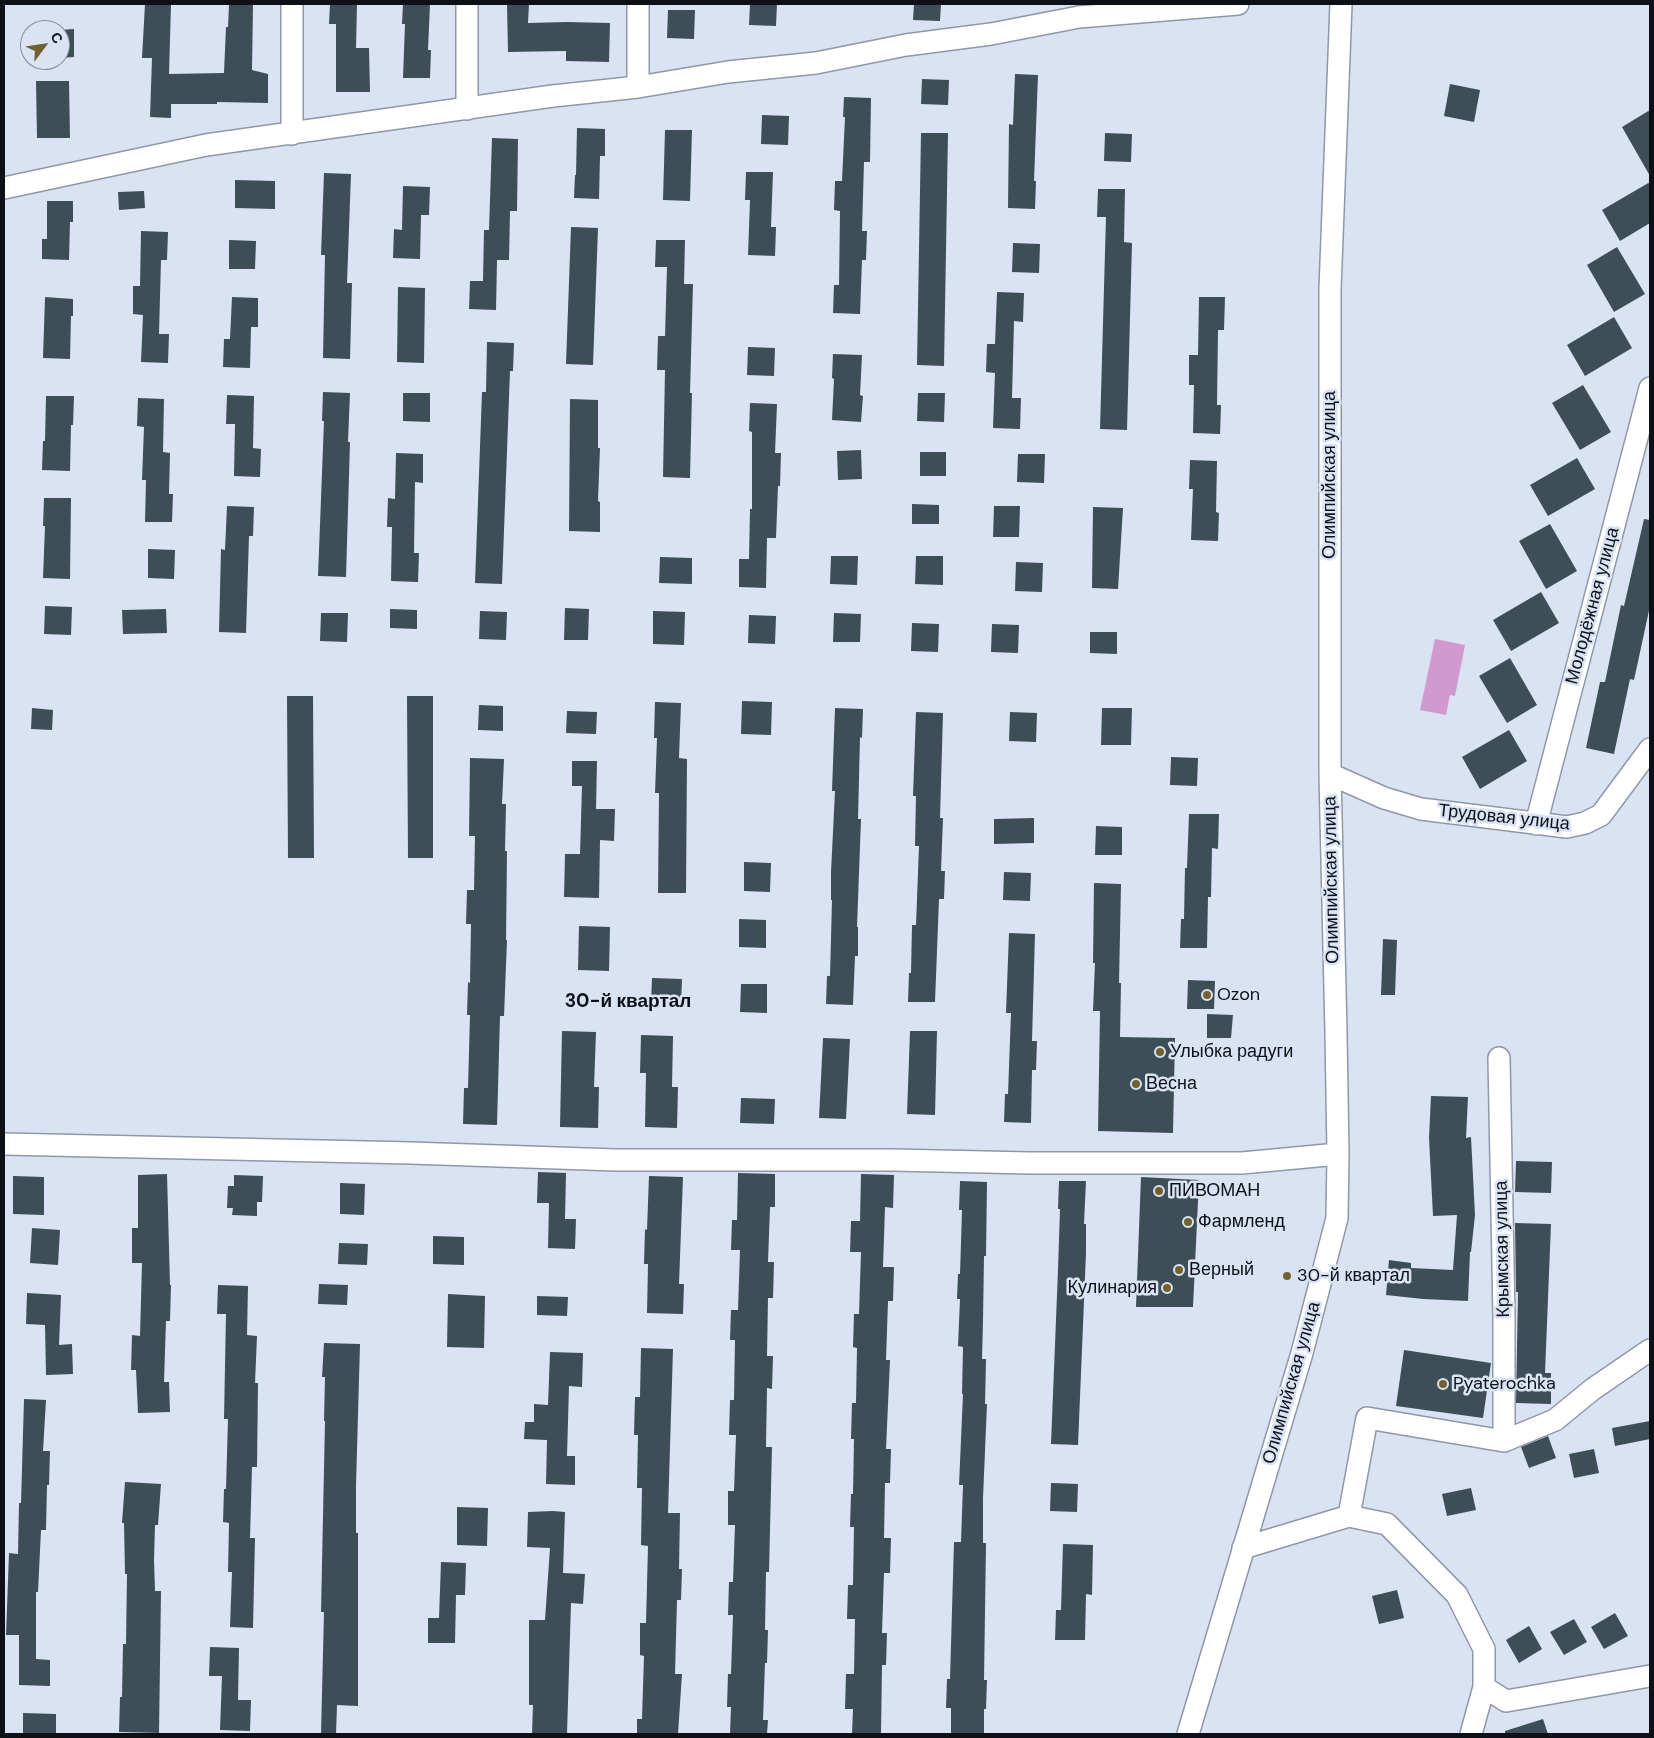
<!DOCTYPE html>
<html>
<head>
<meta charset="utf-8">
<style>
  body { margin:0 }
  #map { position:relative; width:1654px; height:1738px; overflow:hidden; background:#d9e3f4; font-family:"DM Sans",sans-serif }
  canvas { display:block }
  .frame { position:absolute; inset:0; border:5px solid #0d1016; pointer-events:none }
  .north { position:absolute; left:20px; top:20px; width:50px; height:50px; box-sizing:border-box; background:#d9e3f4; border:1px solid #878f9b; border-radius:50%; rotate:59deg; font-size:14px; font-weight:700; line-height:20px; text-align:center; color:#0d1016 }
  .north::after { content:''; display:block; margin:auto; width:18px; height:22px; background:#72612f; clip-path:polygon(50% 0,100% 100%,50% 72%,0 100%) }
</style>
</head>
<body>
<div id="map">
<canvas width="1654" height="1738"></canvas>
<div class="frame"></div>
<div class="north">С</div>
</div>
<script>
const ctx = document.querySelector('canvas').getContext('2d');
ctx.lineJoin = 'round';
function paint(path, color) {
  ctx.fillStyle = color;
  ctx.fill(path, 'evenodd');
}
function shape(rows) {
  const path = new Path2D();
  for (const r of rows) {
    path.moveTo(r[0], r[1]);
    for (let i = 2; i < r.length; i += 2) path.lineTo(r[i], r[i + 1]);
  }
  return path;
}
function trace(path, color, width, dash) {
  ctx.strokeStyle = color;
  ctx.lineWidth = width;
  ctx.lineCap = dash ? 'butt' : 'round';
  ctx.setLineDash(dash || []);
  ctx.stroke(path);
}
function drawText(font, color, halo, rows, align = 'center') {
  ctx.font = font + ' "DM Sans",sans-serif';
  ctx.lineWidth = 5;
  ctx.setLineDash([]);
  ctx.textBaseline = 'middle';
  ctx.strokeStyle = halo;
  ctx.fillStyle = color;
  for (const [text, x, y, turn = 0] of rows) {
    ctx.save();
    ctx.translate(x, y);
    ctx.rotate((+turn || 0) * Math.PI / 180);
    ctx.textAlign = isNaN(turn) ? turn : align;
    if (halo) ctx.strokeText(text, 0, 0);
    ctx.fillText(text, 0, 0);
    ctx.restore();
  }
}
paint(shape([
  [1435,639,1465,645,1455,696,1450,695,1446,715,1420,710]
]), '#d19acf');
paint(shape([
  [145,4,171,4,169,74,224,73,226,27,228,27,229,4,253,4,252,70,268,74,268,103,217,102,217,104,171,104,171,118,150,117,152,58,142,58],
  [330,4,357,4,356,48,369,48,370,92,336,92,336,24,329,24],
  [403,4,430,4,428,50,431,50,430,78,403,78,405,24,402,24],
  [507,4,529,4,528,23,567,22,610,23,609,62,566,61,566,51,508,52],
  [750,4,777,4,776,26,749,25],
  [914,4,941,4,940,21,913,20],
  [668,10,695,10,694,39,667,38],
  [74,29,74,57,60,58,60,30],
  [1015,74,1038,75,1034,181,1036,181,1035,209,1008,208,1009,124,1013,125],
  [922,79,949,80,948,105,921,104],
  [36,81,69,81,70,138,37,138],
  [1450,84,1480,90,1474,122,1444,116],
  [844,97,871,98,870,162,864,162,862,231,867,231,866,260,862,260,860,314,833,313,834,285,839,285,840,211,834,210,835,181,842,181,845,117,843,117],
  [1650,110,1650,176,1622,127],
  [762,115,789,116,788,145,761,144],
  [577,128,605,129,605,156,600,156,599,199,574,198,575,175,576,175],
  [665,130,692,130,690,201,663,200],
  [921,133,948,133,944,366,917,365],
  [1105,133,1132,134,1131,162,1104,161],
  [492,138,518,139,517,211,510,211,509,260,497,260,496,310,469,309,470,281,483,281,484,230,489,230],
  [746,172,773,172,771,227,776,227,775,256,748,255,750,200,745,200],
  [324,173,351,174,347,283,352,283,350,359,323,358,325,255,321,255],
  [235,180,275,181,275,209,235,208],
  [1650,182,1650,223,1620,241,1602,210],
  [403,186,430,187,429,215,421,215,420,259,393,258,394,229,402,230],
  [1098,189,1125,189,1124,242,1132,243,1127,430,1100,429,1106,217,1097,217],
  [144,191,145,208,119,210,118,192],
  [47,201,73,201,73,222,70,222,69,260,42,259,42,239,47,239],
  [571,227,598,228,593,365,566,364],
  [141,231,168,232,167,260,161,260,159,334,169,334,168,363,141,362,143,315,133,314,133,286,140,286],
  [229,240,256,241,255,269,229,269],
  [656,240,685,240,684,284,693,284,690,393,692,393,690,478,663,477,665,370,657,370,658,336,665,336,667,267,655,267],
  [1013,243,1040,244,1039,273,1012,272],
  [1617,247,1645,294,1614,312,1587,265],
  [398,287,425,288,424,363,397,362],
  [997,292,1024,293,1023,322,1014,321,1012,398,1021,398,1020,429,993,428,995,373,986,372,987,344,995,344],
  [45,297,73,299,73,316,71,316,70,359,43,358],
  [232,297,258,298,258,327,251,327,250,368,223,367,224,339,230,339],
  [1199,297,1225,297,1224,330,1218,330,1217,405,1221,405,1220,434,1193,433,1194,385,1189,385,1189,355,1198,355],
  [1614,317,1632,348,1585,376,1567,345],
  [487,342,514,343,513,371,510,371,502,584,475,583,482,392,486,392],
  [748,347,775,348,774,376,747,375],
  [833,354,862,355,860,395,863,396,861,422,832,420,834,379,832,378],
  [1583,385,1611,432,1580,450,1552,403],
  [323,392,350,393,348,442,350,442,346,577,318,576,324,421,322,421],
  [403,393,430,393,430,422,403,421],
  [918,393,945,393,944,422,917,421],
  [227,395,254,396,253,448,261,449,260,477,234,476,235,424,226,424],
  [46,396,74,396,73,425,71,425,70,471,42,470,43,441,45,441],
  [138,398,164,399,163,452,170,453,169,494,173,494,172,522,145,522,146,480,142,480,144,427,137,426],
  [570,399,598,400,598,448,600,448,598,501,600,502,600,532,569,531],
  [750,403,777,404,775,453,781,453,780,486,778,486,776,538,767,538,766,588,739,587,739,559,749,559,750,509,752,509,752,432,749,431],
  [861,450,862,479,838,480,837,451],
  [920,452,946,452,946,476,920,476],
  [396,453,423,454,423,483,415,482,414,553,419,553,418,582,391,581,392,527,387,527,388,498,395,499],
  [1018,454,1045,454,1044,483,1017,482],
  [1577,458,1595,489,1548,516,1530,485],
  [1190,460,1217,461,1216,512,1219,513,1218,541,1191,540,1193,489,1189,489],
  [44,498,71,498,70,579,43,578,45,526,43,526],
  [912,504,939,505,939,524,912,524],
  [227,506,254,507,253,536,249,536,246,633,219,632,221,549,225,550],
  [994,506,1020,506,1019,537,993,537],
  [1093,507,1123,508,1118,589,1092,588],
  [1644,519,1650,520,1650,606,1634,680,1630,679,1614,754,1586,748,1600,682,1605,682,1621,605,1624,606],
  [1550,524,1577,571,1546,589,1519,541],
  [148,549,175,550,174,579,148,578],
  [831,556,858,556,857,585,830,584],
  [916,556,943,556,943,585,915,584],
  [660,557,692,558,692,584,659,583],
  [1016,562,1043,563,1042,592,1015,591],
  [1541,592,1559,623,1511,651,1493,620],
  [45,606,72,607,71,635,44,634],
  [565,608,589,609,588,640,564,640],
  [166,609,167,633,123,634,122,610],
  [390,609,417,610,417,629,390,628],
  [480,611,507,612,506,640,479,639],
  [653,611,685,612,684,645,653,644],
  [321,613,348,613,347,642,320,641],
  [834,613,861,614,860,642,833,642],
  [749,615,776,616,775,644,748,643],
  [912,623,939,624,938,652,911,651],
  [992,624,1019,625,1018,653,991,652],
  [1090,632,1117,632,1117,654,1090,653],
  [1510,658,1537,705,1507,723,1479,676],
  [287,696,313,696,314,858,288,858],
  [407,696,433,696,433,858,408,858],
  [742,701,772,702,771,735,741,734],
  [655,702,681,703,679,758,687,759,686,893,658,893,659,793,655,793,657,738,654,738],
  [479,705,503,706,503,731,478,730],
  [32,708,53,710,52,730,31,729],
  [835,708,863,709,862,738,860,737,858,819,861,819,857,927,858,927,858,956,855,956,853,1005,826,1004,827,976,830,976,832,900,831,900,831,872,835,791,832,791],
  [1102,708,1132,708,1131,745,1101,745],
  [567,711,597,712,596,734,566,733],
  [916,712,943,713,940,818,943,818,941,871,945,871,944,899,939,899,935,1002,908,1002,909,973,911,973,912,925,916,925,919,846,915,846,916,796,913,796],
  [1010,712,1037,713,1036,742,1009,741],
  [1509,730,1527,761,1480,789,1462,757],
  [1171,757,1198,758,1197,786,1170,785],
  [470,758,504,759,502,804,506,804,505,851,507,851,506,940,507,940,504,1016,500,1016,497,1125,463,1124,464,1088,468,1088,470,1015,467,1015,468,982,470,983,471,924,466,924,467,890,474,890,475,836,469,836],
  [572,761,597,761,596,809,615,809,614,841,600,840,599,898,564,897,565,854,580,854,582,786,572,786],
  [1189,814,1219,814,1218,849,1212,848,1211,897,1208,897,1207,948,1180,948,1181,919,1184,919,1185,868,1187,868],
  [1034,818,1034,843,994,844,994,819],
  [1096,826,1122,827,1122,855,1095,855],
  [744,862,771,863,770,892,744,891],
  [1004,872,1031,873,1030,901,1003,900],
  [1094,883,1121,884,1119,983,1121,983,1120,1037,1175,1038,1173,1133,1098,1131,1100,1011,1093,1011,1095,963,1093,963],
  [739,919,766,920,766,948,739,947],
  [579,926,610,927,609,971,578,970],
  [1009,933,1035,934,1032,1041,1037,1041,1036,1070,1032,1070,1031,1123,1004,1122,1005,1094,1008,1094,1011,1013,1006,1013],
  [1383,939,1397,940,1395,995,1381,995],
  [652,978,682,979,681,1005,651,1004],
  [1188,980,1215,981,1214,1009,1187,1009],
  [741,984,767,984,767,1013,740,1012],
  [1207,1014,1233,1015,1231,1038,1207,1038],
  [562,1031,596,1032,594,1087,599,1087,598,1128,560,1127],
  [910,1031,937,1031,935,1115,907,1114],
  [641,1035,673,1036,672,1087,678,1087,677,1128,645,1127,646,1073,640,1073],
  [823,1038,850,1039,846,1119,819,1118],
  [1431,1096,1468,1097,1466,1138,1471,1137,1475,1215,1471,1252,1470,1252,1468,1301,1423,1299,1386,1295,1389,1260,1411,1263,1411,1268,1453,1270,1457,1215,1433,1216,1429,1138],
  [741,1098,775,1099,774,1124,740,1123],
  [1516,1161,1552,1162,1551,1193,1515,1192],
  [538,1172,566,1173,565,1219,576,1219,575,1249,548,1248,549,1203,537,1203],
  [738,1173,775,1174,775,1207,770,1207,768,1262,774,1262,773,1298,768,1298,767,1356,773,1356,772,1389,767,1388,766,1447,772,1447,769,1572,766,1572,765,1630,768,1630,767,1663,765,1663,763,1720,768,1720,767,1734,730,1734,731,1707,727,1707,728,1674,731,1674,733,1615,728,1615,729,1582,733,1582,735,1525,728,1525,728,1491,734,1491,736,1435,729,1435,730,1400,734,1400,735,1340,730,1340,731,1310,738,1310,740,1250,731,1250,732,1220,737,1220],
  [167,1174,170,1285,171,1285,170,1321,166,1321,164,1382,169,1382,170,1412,138,1413,136,1370,131,1370,132,1335,140,1336,142,1263,132,1263,132,1228,138,1228,138,1175],
  [861,1174,894,1175,893,1208,885,1207,883,1267,894,1267,893,1301,888,1301,886,1360,890,1360,886,1449,891,1449,890,1483,885,1483,884,1538,891,1538,890,1573,884,1573,882,1633,887,1633,886,1665,882,1665,881,1734,852,1734,853,1709,845,1709,846,1674,854,1674,855,1619,847,1619,848,1585,853,1585,854,1527,850,1527,851,1494,853,1494,854,1439,851,1439,852,1403,856,1403,857,1348,853,1347,854,1314,859,1314,861,1252,850,1252,851,1221,860,1221],
  [234,1175,263,1176,262,1202,257,1202,257,1216,232,1215,233,1208,227,1208,228,1186,234,1186],
  [13,1176,44,1177,44,1215,13,1214],
  [649,1176,683,1177,679,1284,684,1284,683,1314,647,1313,648,1264,644,1264,645,1229,647,1230],
  [1141,1177,1199,1180,1193,1307,1136,1307],
  [960,1181,987,1182,986,1256,984,1256,983,1321,982,1359,986,1359,985,1404,987,1404,983,1498,983,1543,986,1543,984,1680,987,1680,986,1709,984,1709,984,1734,951,1734,951,1708,946,1708,947,1679,950,1679,954,1542,961,1542,963,1485,959,1485,963,1394,962,1394,963,1347,958,1346,960,1299,957,1299,958,1274,960,1274,962,1210,959,1210],
  [1059,1181,1086,1181,1084,1224,1086,1224,1086,1253,1078,1445,1051,1444,1058,1270,1060,1209,1058,1209],
  [340,1183,365,1184,364,1215,340,1214],
  [1515,1223,1551,1224,1545,1373,1551,1373,1551,1404,1516,1403,1518,1292,1516,1292],
  [32,1228,60,1230,58,1265,30,1263],
  [433,1236,464,1237,464,1265,433,1264],
  [339,1243,368,1244,367,1265,338,1264],
  [319,1284,348,1285,347,1305,318,1304],
  [218,1285,248,1286,247,1335,257,1336,255,1383,258,1383,257,1467,252,1467,250,1538,255,1538,253,1628,230,1627,232,1572,228,1572,229,1523,223,1522,224,1489,226,1489,228,1419,224,1419,226,1314,217,1314],
  [27,1293,61,1295,59,1345,72,1344,73,1374,46,1375,45,1325,26,1324],
  [448,1294,485,1296,484,1348,447,1347],
  [537,1296,568,1297,567,1316,537,1315],
  [324,1343,360,1344,356,1485,356,1533,358,1533,358,1706,337,1705,336,1734,321,1734,324,1612,321,1612,325,1421,324,1421,325,1377,322,1377],
  [641,1348,673,1349,668,1513,680,1513,679,1569,682,1569,681,1600,677,1600,675,1674,682,1674,678,1734,637,1734,637,1719,642,1719,644,1656,640,1655,640,1623,646,1623,648,1546,641,1545,642,1488,637,1488,638,1435,634,1435,635,1397,640,1397],
  [1404,1350,1491,1363,1483,1418,1396,1406],
  [550,1352,583,1353,582,1387,569,1386,567,1456,575,1456,575,1485,546,1484,547,1440,524,1439,525,1422,534,1422,534,1404,548,1405],
  [24,1399,46,1400,43,1451,50,1451,49,1485,47,1485,46,1530,41,1530,38,1592,36,1592,36,1659,50,1660,50,1686,19,1685,19,1635,6,1635,9,1553,18,1554,19,1503,21,1503],
  [1650,1421,1650,1439,1615,1446,1612,1428],
  [1548,1436,1556,1458,1529,1468,1521,1447],
  [1594,1449,1599,1473,1574,1478,1569,1454],
  [125,1482,161,1484,158,1525,155,1525,154,1560,155,1591,161,1591,159,1733,119,1732,120,1697,122,1697,123,1644,126,1644,127,1574,125,1574,124,1523,122,1523],
  [1051,1483,1078,1484,1077,1512,1050,1511],
  [1471,1488,1476,1510,1447,1516,1442,1494],
  [457,1507,488,1508,487,1546,457,1545],
  [553,1511,565,1512,563,1573,585,1574,583,1604,571,1603,567,1734,532,1734,533,1705,529,1705,529,1620,545,1620,550,1548,527,1547,528,1512],
  [1063,1544,1093,1545,1092,1595,1086,1594,1085,1640,1055,1640,1056,1610,1061,1610],
  [441,1562,466,1563,465,1595,456,1595,455,1643,428,1643,428,1618,439,1618],
  [1397,1590,1404,1618,1379,1624,1372,1596],
  [1615,1613,1628,1636,1604,1649,1591,1627],
  [1574,1619,1587,1642,1564,1655,1550,1632],
  [1529,1626,1542,1649,1519,1663,1506,1640],
  [210,1647,239,1648,238,1700,251,1700,250,1731,220,1730,222,1676,209,1676],
  [23,1713,56,1714,56,1734,23,1734],
  [1543,1719,1548,1734,1505,1734,1505,1731]
]), '#3d4e56');
const minor = shape([
  [292,4,292,134],
  [467,4,467,109],
  [638,4,638,87],
  [4,188,206,145,553,96,638,87,728,72,816,63,906,45,991,34,1079,17,1238,4],
  [1330,774,1384,798,1421,809,1567,827,1585,823,1601,815,1650,749],
  [1536,824,1650,388],
  [1499,1058,1504,1317,1504,1441],
  [4,1144,411,1153,616,1160,893,1160,1030,1163,1242,1163,1338,1154],
  [1349,1516,1367,1418,1504,1441,1555,1420,1593,1389,1650,1350],
  [1243,1548,1349,1516,1387,1524,1457,1595,1484,1649,1484,1687],
  [1188,1734,1302,1353,1337,1218,1338,1154,1336,1033,1330,774,1330,289,1341,4],
  [1471,1734,1484,1687,1506,1701,1650,1676]
]);
trace(minor, '#8e98a7', 24);
trace(minor, '#fff', 21);
for (const [x, y, r, color] of [
  [1207,995,5,"#72612f"],
  [1160,1052,5,"#72612f"],
  [1136,1084,5,"#72612f"],
  [1159,1191,5,"#72612f"],
  [1188,1222,5,"#72612f"],
  [1179,1270,5,"#72612f"],
  [1287,1276,5,"#72612f"],
  [1167,1288,5,"#72612f"],
  [1443,1384,5,"#72612f"]
]) {
  const dot = new Path2D();
  dot.arc(x, y, r, 0, 2 * Math.PI);
  ctx.fillStyle = color;
  ctx.fill(dot);
  trace(dot, '#d9e3f4', 2);
}
drawText('18px', '#0d1016', '#d9e3f4', [
  ["Олимпийская улица",1330,475,-90],
  ["Молодёжная улица",1593,606,-75],
  ["Трудовая улица",1504,818,6],
  ["Олимпийская улица",1332,880,-91],
  ["Крымская улица",1503,1249,-91],
  ["Олимпийская улица",1292,1383,-74]
]);
drawText('18px', '#0d1016', '#d9e3f4', [
  ["Ozon",1217,995],
  ["Улыбка радуги",1170,1052],
  ["Весна",1146,1084],
  ["ПИВОМАН",1169,1191],
  ["Фармленд",1198,1222],
  ["Верный",1189,1270],
  ["30-й квартал",1297,1276],
  ["Кулинария",1157,1288,"right"],
  ["Pyaterochka",1453,1384]
], 'left');
drawText('bold 19px', '#0d1016', '#d9e3f4', [
  ["30-й квартал",628,1002]
]);
</script>
</body>
</html>
